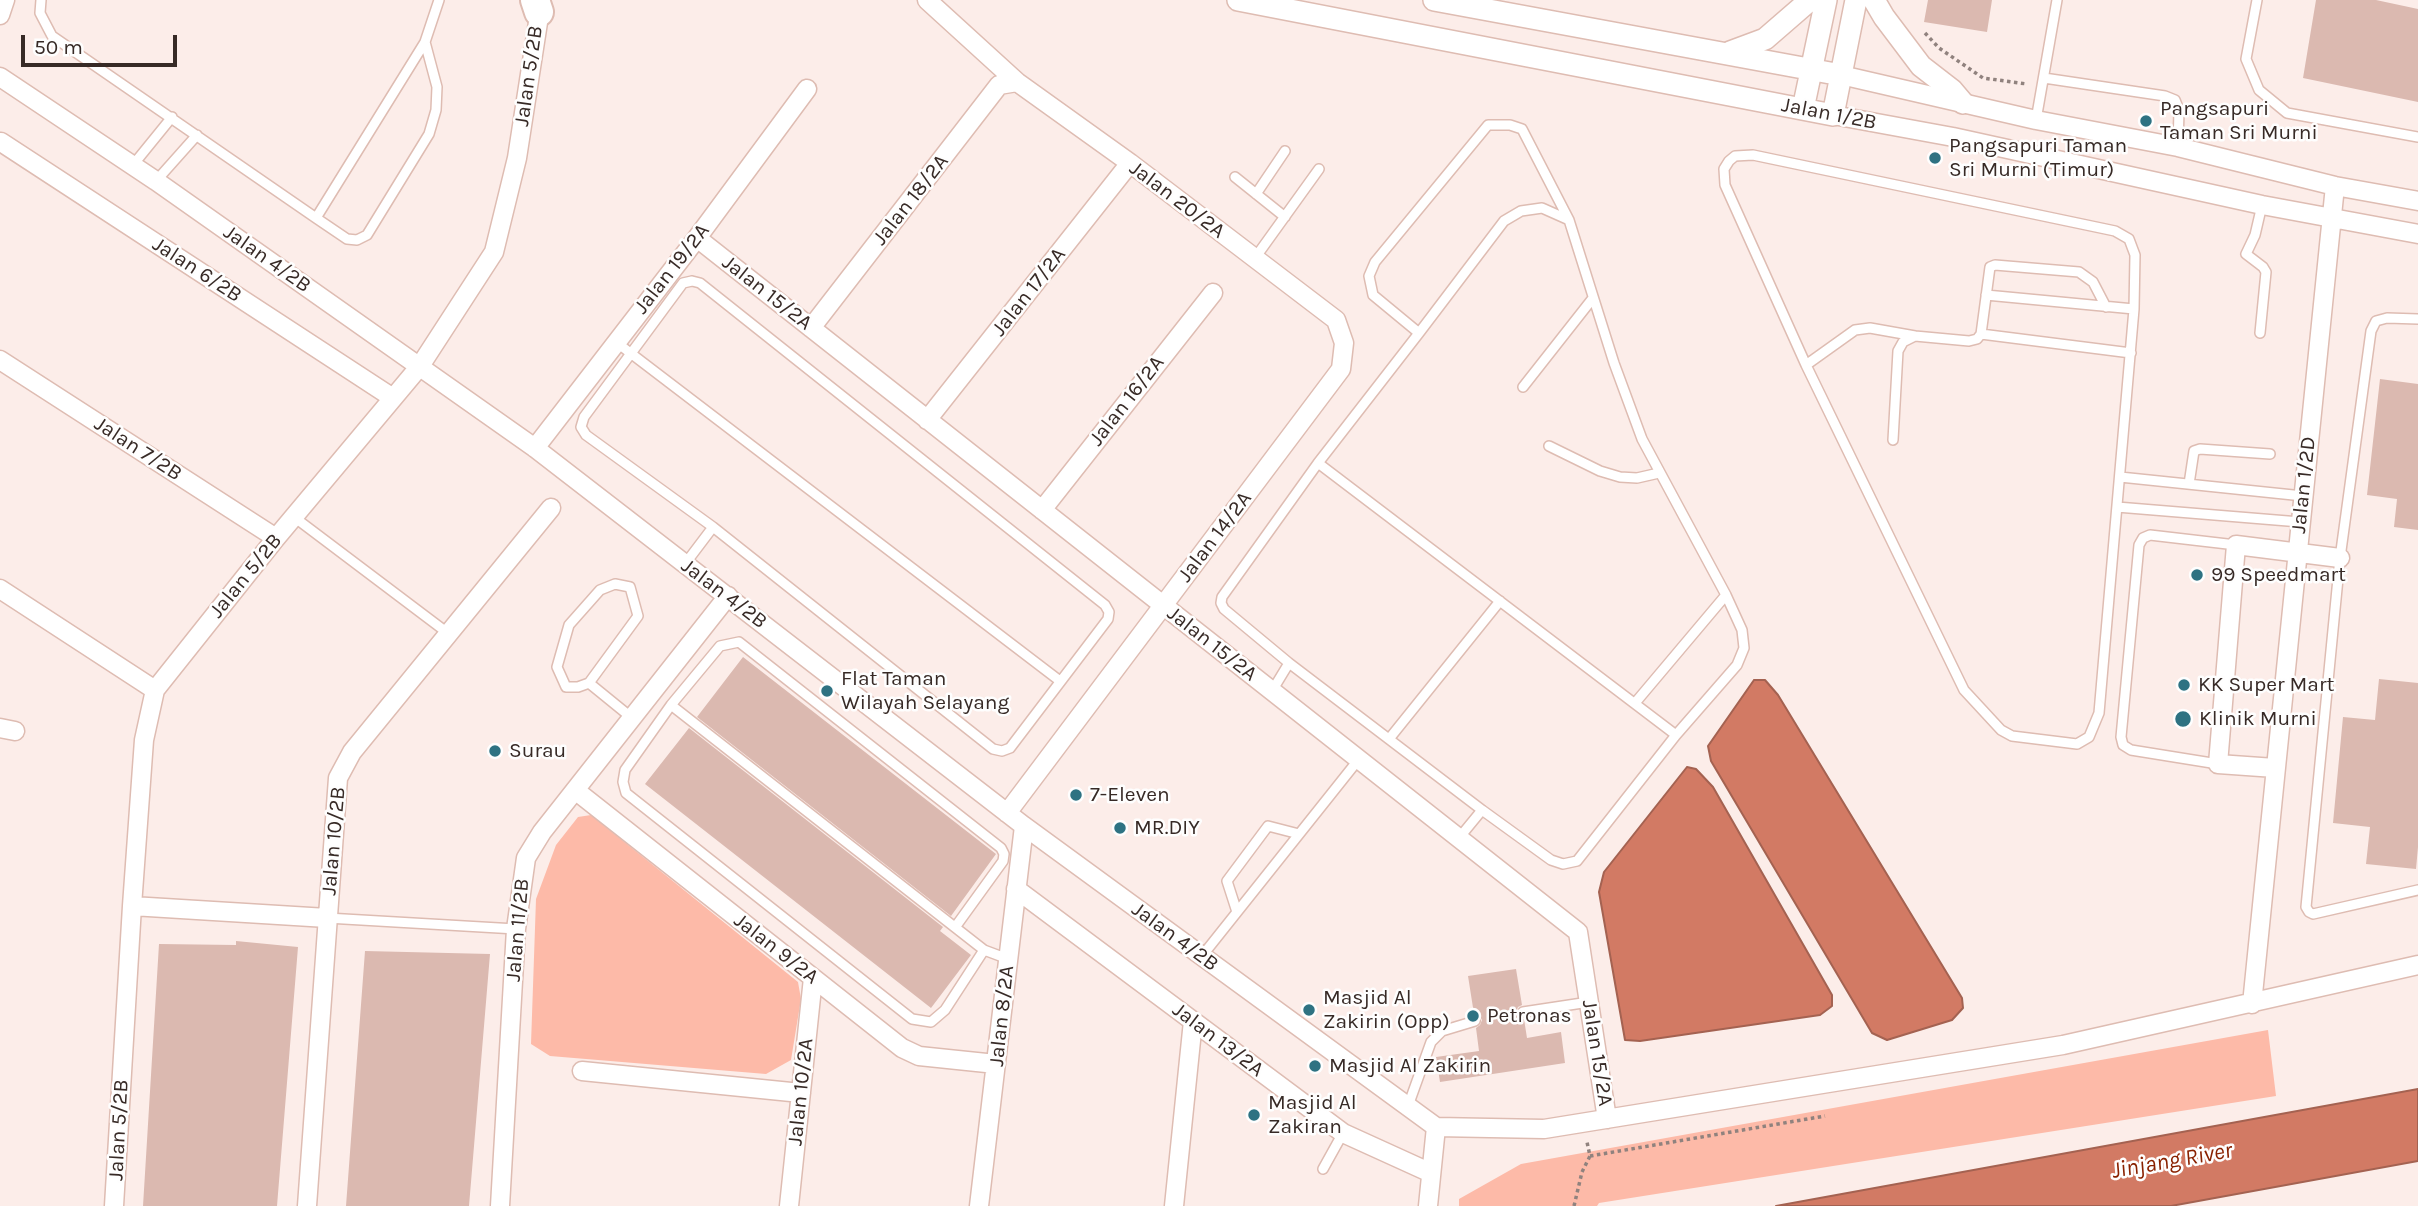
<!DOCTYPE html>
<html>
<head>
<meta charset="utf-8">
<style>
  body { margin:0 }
  #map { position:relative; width:2418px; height:1206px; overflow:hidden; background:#fcede9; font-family:Karla,sans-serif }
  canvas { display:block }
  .scale { position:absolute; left:21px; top:35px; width:156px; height:32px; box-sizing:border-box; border:4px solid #372a26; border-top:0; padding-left:9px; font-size:21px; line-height:24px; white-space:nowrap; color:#372a26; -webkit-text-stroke:5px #fefefe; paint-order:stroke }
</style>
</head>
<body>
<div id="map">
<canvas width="2418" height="1206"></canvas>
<div class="scale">50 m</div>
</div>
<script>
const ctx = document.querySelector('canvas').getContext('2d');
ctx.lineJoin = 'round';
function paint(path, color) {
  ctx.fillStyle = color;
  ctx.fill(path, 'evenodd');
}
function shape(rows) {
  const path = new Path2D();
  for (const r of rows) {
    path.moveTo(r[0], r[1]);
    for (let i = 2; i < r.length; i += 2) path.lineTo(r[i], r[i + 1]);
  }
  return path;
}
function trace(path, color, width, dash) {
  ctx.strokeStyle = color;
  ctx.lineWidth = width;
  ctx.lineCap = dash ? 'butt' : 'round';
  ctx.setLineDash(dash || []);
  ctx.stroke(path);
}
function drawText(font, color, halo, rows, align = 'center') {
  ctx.font = font + ' Karla,sans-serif';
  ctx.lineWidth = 5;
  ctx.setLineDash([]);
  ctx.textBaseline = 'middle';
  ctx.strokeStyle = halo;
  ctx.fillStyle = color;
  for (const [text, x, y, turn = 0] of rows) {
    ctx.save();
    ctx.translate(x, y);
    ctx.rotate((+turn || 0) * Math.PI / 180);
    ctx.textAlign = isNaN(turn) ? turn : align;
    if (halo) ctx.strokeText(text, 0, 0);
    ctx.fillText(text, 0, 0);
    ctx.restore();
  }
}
paint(shape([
  [591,815,798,982,801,999,791,1060,766,1074,550,1056,531,1044,536,899,556,845,578,817],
  [2268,1030,2276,1096,1599,1203,1597,1206,1459,1206,1459,1199,1521,1164]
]), '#fdbaa8');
const water = shape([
  [1754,680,1765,680,1778,695,1962,998,1963,1008,1952,1020,1887,1040,1872,1033,1711,761,1708,746,1754,680],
  [1687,767,1696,769,1713,787,1832,995,1832,1006,1820,1015,1640,1041,1625,1040,1599,892,1604,872,1687,767],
  [2418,1089,2418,1161,2171,1206,1776,1206,2418,1089]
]);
paint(water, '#d27a64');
trace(water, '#a46251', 2);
paint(shape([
  [1928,0,1992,0,1987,32,1924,22],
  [2316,0,2376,0,2418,9,2418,102,2303,78],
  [2380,379,2418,384,2418,530,2394,527,2397,499,2367,495],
  [743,657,996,854,951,916,697,717],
  [2379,679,2418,683,2418,847,2416,869,2366,864,2370,827,2333,823,2343,717,2375,720],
  [689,728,943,927,940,931,971,955,931,1008,645,784],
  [236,941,298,947,277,1206,143,1206,159,944,236,945],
  [365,951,490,954,469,1206,346,1206],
  [1516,969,1522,1005,1518,1007,1516,1012,1518,1017,1524,1019,1527,1038,1561,1032,1565,1063,1440,1082,1436,1057,1479,1051,1476,1028,1480,1025,1482,1020,1479,1015,1474,1014,1468,976]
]), '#dbb9b0');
const service = shape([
  [41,0,40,13,52,36,316,218,347,239,357,240,367,235,429,134,436,110,437,87,425,42],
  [2257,0,2246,59,2259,90,2287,113,2418,137],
  [2044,78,2165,96,2175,100,2179,110,2178,147],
  [2036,120,2057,0],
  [1753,155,2115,231,2129,239,2135,255,2134,309,2099,713,2089,737,2077,744,2012,736,2001,730,1964,690,1806,365,1725,185,1724,169,1729,161,1735,156,1753,155],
  [133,165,172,117],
  [1235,177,1285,217],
  [156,181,197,135],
  [1256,194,1285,151],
  [316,218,425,42,439,0],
  [1255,258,1319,169],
  [692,281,700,283,1105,605,1109,612,1108,619,1010,748,1002,751,993,749,713,527,586,435,581,427,584,417,683,283,692,281],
  [1986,295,2134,309],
  [2418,319,2387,318,2376,321,2371,331,2340,558,2306,907,2309,912,2313,914,2418,890],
  [1419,333,1373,295,1369,276,1375,262,1488,125,1510,125,1522,129,1569,220,1614,363,1642,439,1726,595,1742,630,1744,648,1737,665,1676,735,1577,861,1563,864,1551,860,1482,810,1289,663,1224,609,1221,603,1222,597,1318,463,1419,333,1504,221,1521,211,1542,208,1569,220],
  [2260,333,2266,272,2263,267,2246,254,2255,235,2262,205],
  [1981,334,2131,353],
  [616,342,1060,681],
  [1806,365,1855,330,1870,328,1915,336],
  [1523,387,1593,298],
  [1893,440,1898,351,1903,342,1915,336,1969,341,1977,339,1981,334,1990,267,1995,265,2079,272,2093,282,2106,307],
  [1549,446,1600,471,1620,477,1637,478,1659,473],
  [1318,463,1676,735],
  [2120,477,2303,496],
  [2189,484,2194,451,2200,449,2270,454],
  [2117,507,2300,522],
  [294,517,449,634],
  [685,564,713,527],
  [615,584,630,587,638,616,589,683,578,687,566,687,557,667,569,625,600,590,615,584],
  [589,683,632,718],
  [1272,691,1289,663],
  [1635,703,1726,595],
  [671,705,984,950,1008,959],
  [1389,739,1500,601],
  [2218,764,2131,750,2123,745,2121,737,2139,545,2143,538,2150,535,2236,545],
  [1459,838,1482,810],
  [1237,912,1227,881,1268,826,1299,834],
  [327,918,516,929],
  [956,926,1003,861,1004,854,1001,848,739,642,720,646,671,705,625,770,623,782,626,793,912,1019,931,1022,945,1010,984,950],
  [1202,956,1359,759],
  [1523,1012,1589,1002],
  [1408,1106,1431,1042,1442,1031,1475,1021],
  [1323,1169,1343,1133]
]);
const minor = shape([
  [927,0,1017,82,1130,163,1336,320,1344,343,1341,369,1007,813],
  [0,15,5,0],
  [1841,75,2036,120,2178,147,2335,186,2418,201],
  [0,77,156,181,535,448,1024,826,1436,1127],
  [1833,115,1953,137,2262,205,2418,234],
  [1,142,393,398],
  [697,238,1578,932,1607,1119],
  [811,328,999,85,1017,82],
  [0,360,276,538],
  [927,420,1130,163],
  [535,448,697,238,807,89],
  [1042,510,1213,293],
  [0,589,155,690],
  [0,728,15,731],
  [2275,768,2218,764,2236,545,2340,558],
  [575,790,902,1048,919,1056,996,1064],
  [1016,889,1343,1133,1431,1173],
  [132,906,327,918],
  [2252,1004,2335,186],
  [582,1071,801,1093],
  [1436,1127,1544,1129,2063,1045,2418,965],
  [114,1206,132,906,144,740,155,690,276,538,420,366,494,252,517,158,541,3],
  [307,1206,338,778,352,752,551,508],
  [500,1206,516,929,526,858,542,832,728,596],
  [789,1206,813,978],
  [979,1206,1024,826],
  [1174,1206,1193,1021],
  [1428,1206,1436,1127]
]);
const tertiary = shape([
  [1238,0,1833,115,1856,0],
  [1434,0,1841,75],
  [1874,0,1884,17,1921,66,1952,90,1963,103],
  [1730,52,1765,39,1810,0],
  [1803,109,1826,0]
]);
const trunk = shape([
  [535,0,539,12]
]);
trace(service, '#debcb2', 12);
trace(minor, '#debcb2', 21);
trace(tertiary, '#debcb2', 24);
trace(trunk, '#debcb2', 32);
trace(shape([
  [1925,33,1939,48,1983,78,2027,84],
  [1590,1156,1825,1116],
  [1574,1206,1582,1172,1590,1156,1587,1142]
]), '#90827e', 3.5, [3.5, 3.5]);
trace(service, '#fff', 9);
trace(minor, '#fff', 18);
trace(tertiary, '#fff', 21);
trace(trunk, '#fff', 28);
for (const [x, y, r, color] of [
  [2146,121,7,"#2e7282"],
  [1935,158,7,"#2e7282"],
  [2197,575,7,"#2e7282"],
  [2184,685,7,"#2e7282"],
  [827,691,7,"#2e7282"],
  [2183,719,9,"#2e7282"],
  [495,751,7,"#2e7282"],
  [1076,795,7,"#2e7282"],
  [1120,828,7,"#2e7282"],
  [1309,1010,7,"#2e7282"],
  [1473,1016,7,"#2e7282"],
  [1315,1066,7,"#2e7282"],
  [1254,1115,7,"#2e7282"]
]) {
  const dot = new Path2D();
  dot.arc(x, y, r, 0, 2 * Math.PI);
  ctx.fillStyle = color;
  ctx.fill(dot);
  trace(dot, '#fefefe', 2.5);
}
drawText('21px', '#372a26', '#fefefe', [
  ["Jalan 5/2B",529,76,-82],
  ["Jalan 1/2B",1829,114,11],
  ["Jalan 18/2A",911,200,-52],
  ["Jalan 20/2A",1177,200,37],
  ["Jalan 4/2B",267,259,35],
  ["Jalan 19/2A",672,269,-52],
  ["Jalan 6/2B",197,270,33],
  ["Jalan 17/2A",1029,292,-52],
  ["Jalan 15/2A",767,293,38],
  ["Jalan 16/2A",1127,401,-52],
  ["Jalan 7/2B",138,449,33],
  ["Jalan 1/2D",2304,485,-84],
  ["Jalan 14/2A",1215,537,-53],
  ["Jalan 5/2B",246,576,-51],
  ["Jalan 4/2B",724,594,37],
  ["Jalan 15/2A",1212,644,38],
  ["Jalan 10/2B",334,841,-85],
  ["Jalan 11/2B",518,930,-85],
  ["Jalan 4/2B",1175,937,36],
  ["Jalan 9/2A",776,949,38],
  ["Jalan 8/2A",1002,1016,-84],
  ["Jalan 13/2A",1218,1040,37],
  ["Jalan 15/2A",1597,1053,81],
  ["Jalan 10/2A",801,1092,-84],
  ["Jalan 5/2B",119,1130,-87]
]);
drawText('21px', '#372a26', '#fefefe', [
  ["Pangsapuri",2160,109],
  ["Taman Sri Murni",2160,133],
  ["Pangsapuri Taman",1949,146],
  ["Sri Murni (Timur)",1949,170],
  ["99 Speedmart",2211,575],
  ["Flat Taman",841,679],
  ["Wilayah Selayang",841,703],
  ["KK Super Mart",2198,685],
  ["Klinik Murni",2199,719],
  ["Surau",509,751],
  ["7-Eleven",1090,795],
  ["MR.DIY",1134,828],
  ["Masjid Al",1323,998],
  ["Zakirin (Opp)",1323,1022],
  ["Petronas",1487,1016],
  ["Masjid Al Zakirin",1329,1066],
  ["Masjid Al",1268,1103],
  ["Zakiran",1268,1127]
], 'left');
drawText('italic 23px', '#892100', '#fefefe', [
  ["Jinjang River",2172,1161,-10]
]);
</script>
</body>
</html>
